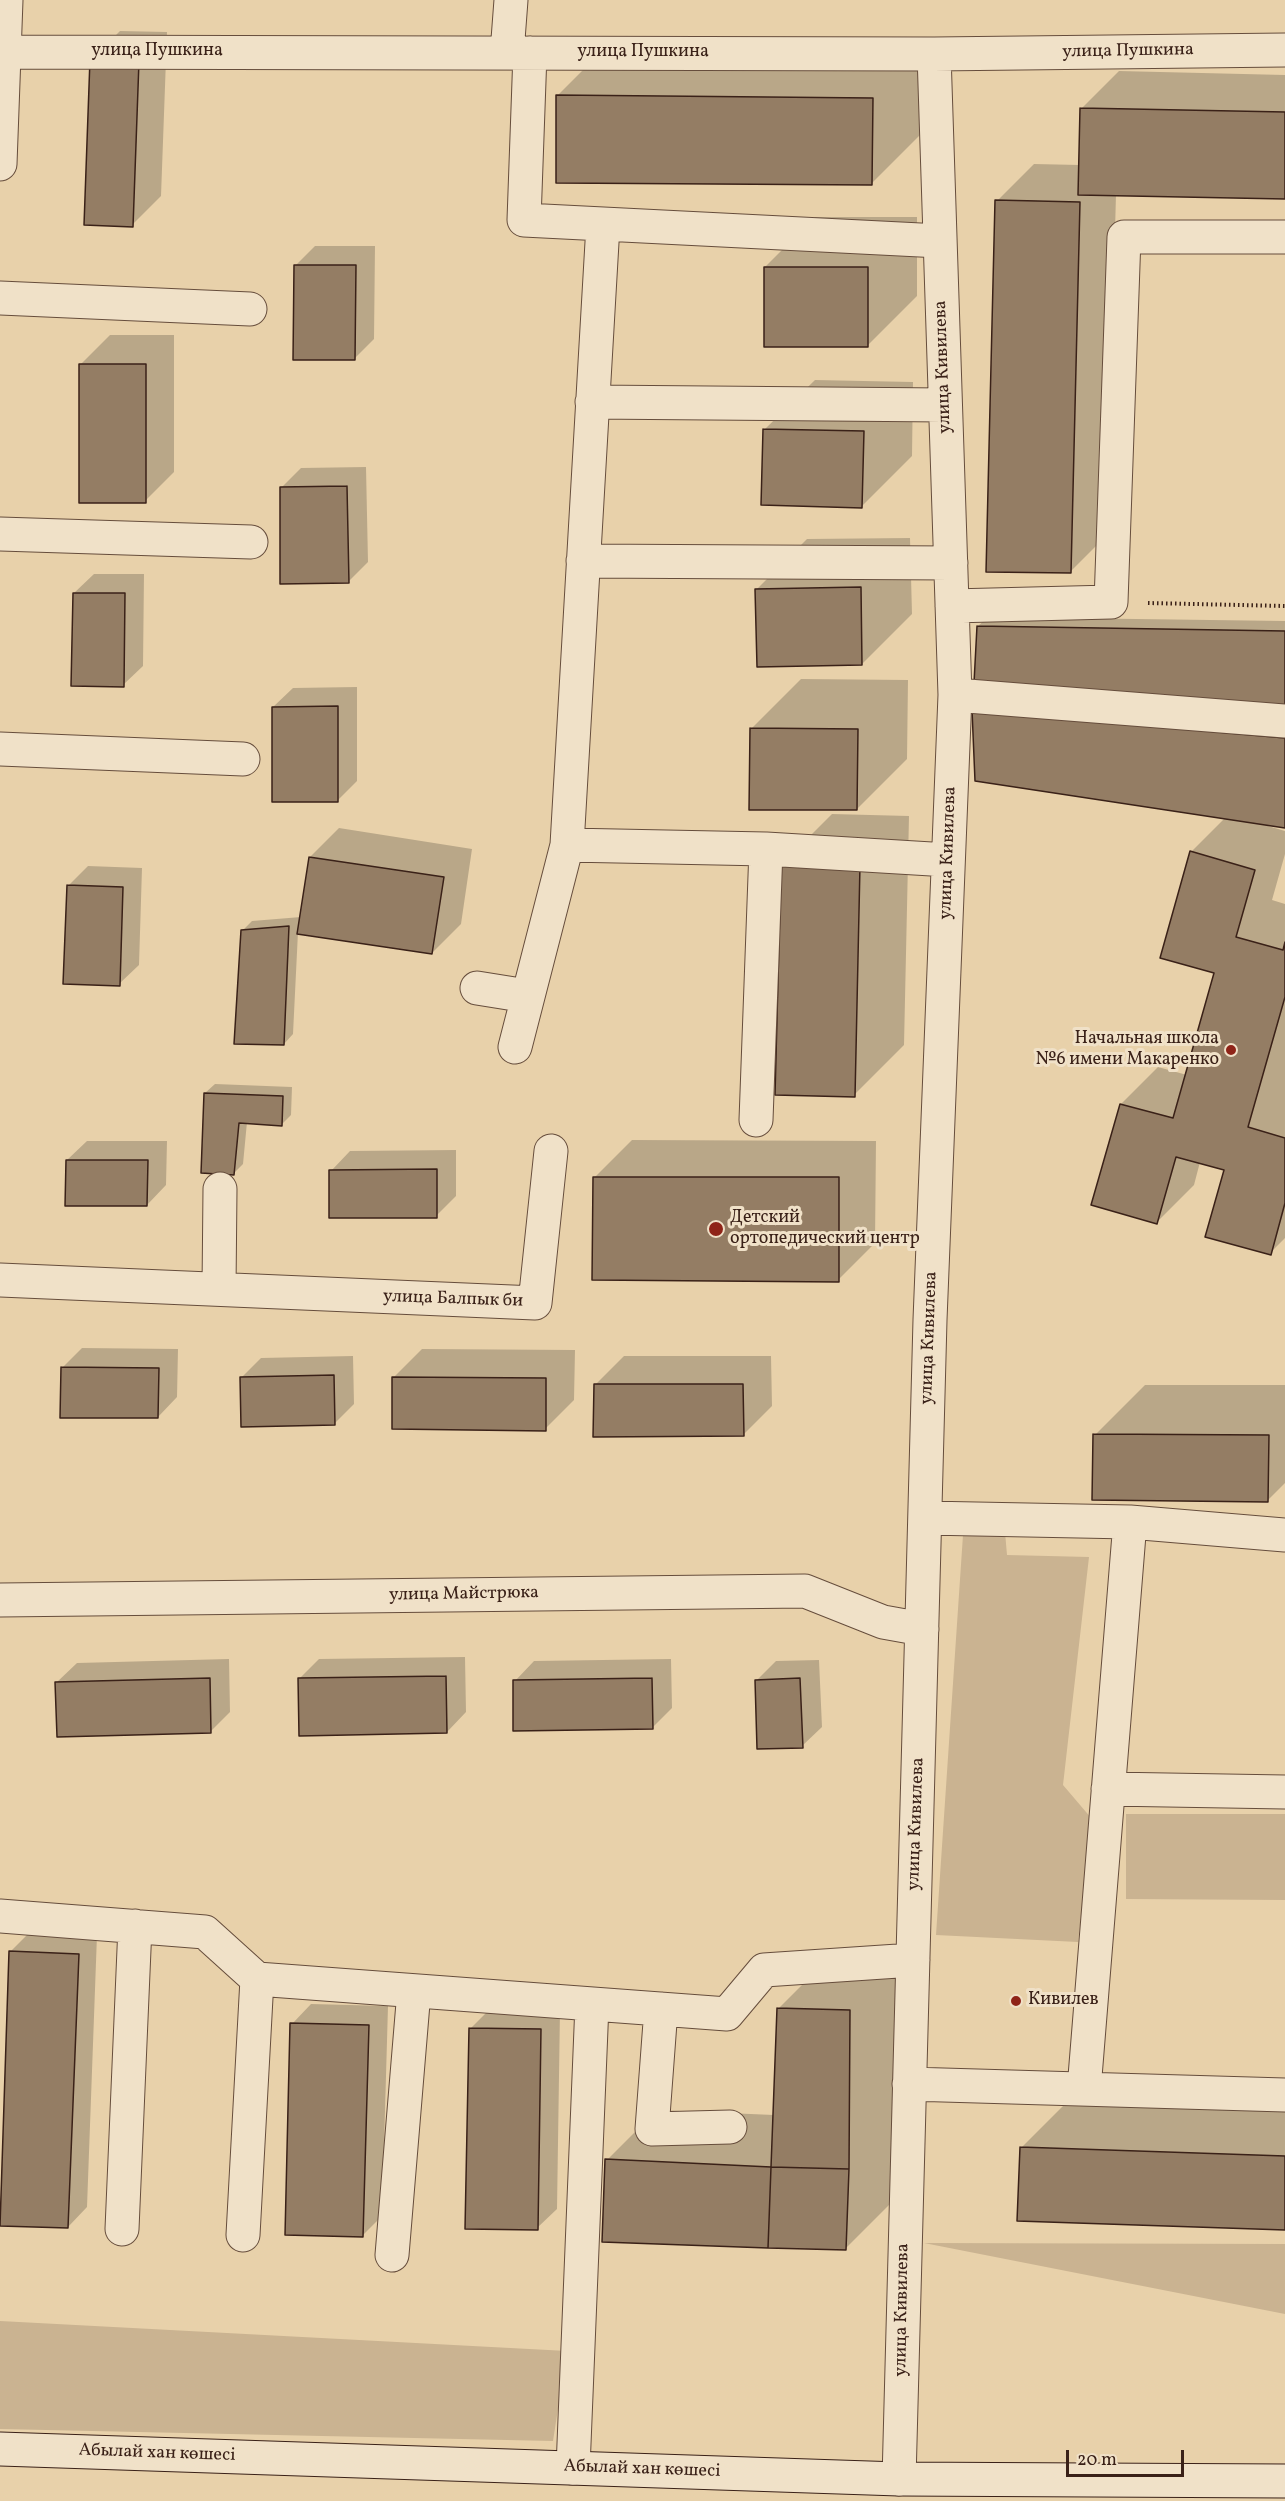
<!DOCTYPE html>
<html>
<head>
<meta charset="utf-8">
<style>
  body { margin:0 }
  #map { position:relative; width:1285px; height:2501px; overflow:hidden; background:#e8d1aa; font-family:Vollkorn,serif }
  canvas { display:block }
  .scale { position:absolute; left:1066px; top:2450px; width:118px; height:27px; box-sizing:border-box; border:3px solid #3a2118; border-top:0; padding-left:8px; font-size:18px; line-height:21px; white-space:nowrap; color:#3a2118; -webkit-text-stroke:4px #f0e1c8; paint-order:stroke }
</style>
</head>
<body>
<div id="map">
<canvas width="1285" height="2501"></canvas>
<div class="scale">20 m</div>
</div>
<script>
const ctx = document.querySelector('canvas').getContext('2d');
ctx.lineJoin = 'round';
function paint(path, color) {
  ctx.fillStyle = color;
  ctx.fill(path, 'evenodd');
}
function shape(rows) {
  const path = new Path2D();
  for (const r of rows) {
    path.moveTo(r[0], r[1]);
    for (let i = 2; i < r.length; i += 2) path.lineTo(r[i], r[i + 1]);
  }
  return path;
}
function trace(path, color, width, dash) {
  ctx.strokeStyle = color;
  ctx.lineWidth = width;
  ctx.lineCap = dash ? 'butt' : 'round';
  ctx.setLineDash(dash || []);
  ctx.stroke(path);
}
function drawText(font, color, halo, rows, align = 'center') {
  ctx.font = font + ' Vollkorn,serif';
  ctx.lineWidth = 6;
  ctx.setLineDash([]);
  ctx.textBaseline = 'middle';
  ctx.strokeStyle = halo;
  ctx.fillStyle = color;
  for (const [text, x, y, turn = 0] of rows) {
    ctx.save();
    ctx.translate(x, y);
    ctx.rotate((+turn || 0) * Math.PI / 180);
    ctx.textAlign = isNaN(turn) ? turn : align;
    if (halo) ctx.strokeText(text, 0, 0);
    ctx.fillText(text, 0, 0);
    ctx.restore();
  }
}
paint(shape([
  [1005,1532,1007,1555,1089,1557,1063,1785,1092,1819,1078,1942,936,1935,963,1535],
  [1126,1814,1285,1814,1285,1900,1126,1899],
  [924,2243,1285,2244,1285,2314],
  [0,2321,567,2351,553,2441,0,2429]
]), '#cab391');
paint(shape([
  [120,31,167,32,161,196,132,225,92,59],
  [607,46,922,48,921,134,871,184,557,96],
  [1119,71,1285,75,1285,198,1116,194,1107,535,1070,572,997,201,1034,164,1080,165,1082,108],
  [815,217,917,217,917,296,867,346,765,267],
  [315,246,375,246,374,339,354,359,296,265],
  [110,335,174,335,174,472,145,501,81,364],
  [815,380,913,382,912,456,862,506,765,429],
  [366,467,368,562,348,582,281,488,301,468],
  [910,538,912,614,862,664,757,589,807,539],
  [94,574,144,574,143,666,123,685,74,593],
  [988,617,1285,621,1285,706,978,626],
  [801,679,908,680,907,759,857,809,751,729],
  [357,687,357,781,338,800,273,707,293,688],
  [974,711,1285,728,1285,827,1268,826,1285,831,1285,854,1272,900,1285,904,1285,1238,1270,1253,1226,1169,1200,1162,1194,1185,1157,1222,1121,1104,1158,1067,1187,1075,1216,972,1191,852,1225,818],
  [832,814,909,816,904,1045,854,1095,782,864],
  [339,828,472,849,461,924,432,953,298,932,293,1034,284,1044,243,930,252,921,301,917,310,857],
  [88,866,142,868,139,965,119,984,68,886],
  [215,1084,292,1087,291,1115,281,1125,247,1122,243,1164,233,1174,205,1093],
  [632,1140,876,1141,875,1243,838,1280,595,1177],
  [87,1141,167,1141,166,1185,147,1205,67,1160],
  [456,1150,456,1196,436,1216,331,1171,350,1151],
  [82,1348,178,1349,177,1397,158,1417,62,1368],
  [422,1349,575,1350,574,1400,545,1429,393,1378],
  [353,1356,354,1404,334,1424,242,1377,261,1358],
  [624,1356,771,1356,772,1406,743,1435,595,1385],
  [1145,1385,1285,1385,1285,1483,1268,1500,1095,1435],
  [465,1657,466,1712,447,1732,299,1679,319,1659],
  [229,1659,230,1712,210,1732,57,1682,77,1663],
  [671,1659,672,1708,652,1728,515,1681,534,1661],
  [819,1660,822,1727,802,1746,756,1681,776,1661],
  [30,1932,97,1935,87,2207,68,2227,10,1952],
  [828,1959,900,1961,895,2199,845,2249,607,2160,657,2110,774,2115,778,2009],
  [311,2004,388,2006,382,2216,362,2236,292,2024],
  [490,2009,560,2010,557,2209,537,2228,470,2029],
  [1071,2098,1285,2105,1285,2228,1021,2148]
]), '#0003');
const building = shape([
  [90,59,139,61,133,227,84,225,90,59],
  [556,95,873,98,872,185,556,183,556,95],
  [1080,108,1285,112,1285,199,1078,195,1080,108],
  [995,200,1080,202,1071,573,986,572,995,200],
  [294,265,356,265,355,360,293,360,294,265],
  [764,267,868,267,868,347,764,347,764,267],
  [79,364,146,364,146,503,79,503,79,364],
  [763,429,864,431,862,508,761,505,763,429],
  [347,486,349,583,280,584,280,487,347,486],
  [861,587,862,665,757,667,755,589,861,587],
  [73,593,125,593,124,687,71,686,73,593],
  [977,626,1285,631,1285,707,974,683,977,626],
  [338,706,338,802,272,802,272,707,338,706],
  [972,710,1285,738,1285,828,975,781,972,710],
  [750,728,858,729,857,810,749,810,750,728],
  [1190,851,1255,870,1236,937,1283,950,1285,942,1285,997,1248,1127,1285,1138,1285,1203,1271,1255,1205,1237,1224,1170,1176,1157,1157,1224,1091,1205,1120,1104,1173,1118,1214,973,1160,958,1190,851],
  [309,857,444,877,432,954,297,934,309,857],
  [781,864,860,865,855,1097,775,1095,781,864],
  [67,885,123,887,120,986,63,984,67,885],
  [289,926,284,1045,234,1044,241,930,289,926],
  [204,1093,283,1096,282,1126,239,1123,234,1175,201,1173,204,1093],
  [66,1160,148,1160,147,1206,65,1206,66,1160],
  [437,1169,437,1218,329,1218,329,1170,437,1169],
  [593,1177,839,1177,839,1282,592,1280,593,1177],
  [61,1367,159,1368,158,1418,60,1418,61,1367],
  [334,1375,335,1425,241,1427,240,1377,334,1375],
  [392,1377,546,1378,546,1431,392,1429,392,1377],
  [594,1384,743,1384,744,1436,593,1437,594,1384],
  [1093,1434,1269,1435,1268,1502,1092,1500,1093,1434],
  [446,1676,447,1733,299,1736,298,1678,446,1676],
  [210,1678,211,1733,57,1737,55,1682,210,1678],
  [652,1678,653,1729,513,1731,513,1680,652,1678],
  [800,1678,803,1748,757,1749,755,1680,800,1678],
  [9,1951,79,1954,68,2228,0,2226,9,1951],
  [777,2008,850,2010,849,2169,771,2167,777,2008],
  [290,2023,369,2025,363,2237,285,2235,290,2023],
  [469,2028,541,2029,538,2230,465,2229,469,2028],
  [1020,2147,1285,2156,1285,2230,1017,2221,1020,2147],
  [605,2159,771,2167,768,2248,602,2242,605,2159],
  [771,2167,849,2169,846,2250,768,2248,771,2167]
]);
paint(building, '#947d64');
trace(building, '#3a2118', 1.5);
const minor = shape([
  [0,52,934,54,1285,50],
  [507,53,511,0],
  [530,53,524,220,940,241],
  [0,164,6,0],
  [0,298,250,309],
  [592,402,945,405],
  [0,534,251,542],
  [583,561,951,563],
  [952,606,1111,602,1124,237,1285,237],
  [955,695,1285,721],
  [0,749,243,759],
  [567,845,766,849,948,860],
  [477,988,527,996],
  [515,1047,567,845,603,225],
  [756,1120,766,849],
  [0,1280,535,1303,551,1151],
  [219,1289,220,1189],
  [925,1518,1130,1522],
  [0,1600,805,1591,883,1622,922,1629],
  [1108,1789,1285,1792],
  [0,1916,205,1932,257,1979,727,2014,764,1970,913,1960],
  [661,2009,652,2129,730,2127],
  [909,2084,1285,2095],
  [1084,2089,1130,1522,1285,1535],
  [122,2229,135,1926],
  [243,2235,257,1979],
  [392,2255,414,1991],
  [573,2468,592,2004],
  [899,2479,930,1320,955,695,934,54]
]);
const secondary = shape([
  [0,2449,899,2479,1285,2481]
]);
trace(minor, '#664d3c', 35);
trace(secondary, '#3a2118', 35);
trace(shape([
  [1148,603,1285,606]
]), '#3a2118', 4, [1.5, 3]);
trace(minor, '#f0e1c8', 33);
trace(secondary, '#f0e1c8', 33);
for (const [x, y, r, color] of [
  [1231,1050,6,"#8f2418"],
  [716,1229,8,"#8f2418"],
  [1016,2001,6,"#8f2418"]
]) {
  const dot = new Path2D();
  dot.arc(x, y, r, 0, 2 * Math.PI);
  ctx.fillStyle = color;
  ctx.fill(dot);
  trace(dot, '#f0e1c8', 2);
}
drawText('18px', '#3a2118', '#f0e1c8', [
  ["улица Пушкина",157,52],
  ["улица Пушкина",1128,52,-1],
  ["улица Пушкина",643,53],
  ["улица Кивилева",944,367,-92],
  ["улица Кивилева",949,853,-88],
  ["улица Балпык би",453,1300,2],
  ["улица Кивилева",930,1338,-88],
  ["улица Майстрюка",464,1595,-1],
  ["улица Кивилева",917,1824,-88],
  ["улица Кивилева",903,2310,-89],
  ["Абылай хан көшесі",157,2454,2],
  ["Абылай хан көшесі",642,2470,2]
]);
drawText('18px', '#3a2118', '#f0e1c8', [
  ["Начальная школа",1219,1040,"right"],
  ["№6 имени Макаренко",1219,1061,"right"],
  ["Детский",730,1219],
  ["ортопедический центр",730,1240],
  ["Кивилев",1028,2001]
], 'left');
</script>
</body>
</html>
